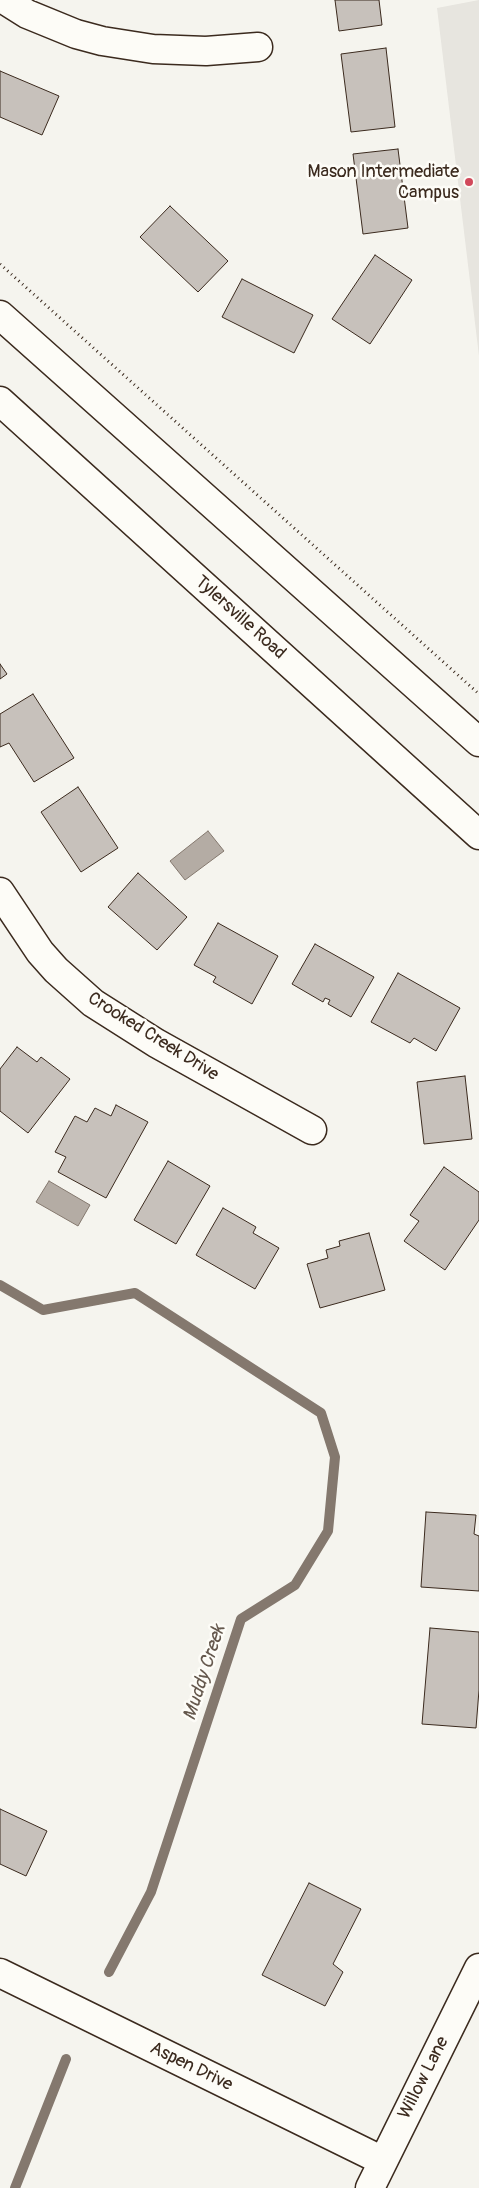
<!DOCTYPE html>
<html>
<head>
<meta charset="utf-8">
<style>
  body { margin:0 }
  canvas { display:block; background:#f5f4ee }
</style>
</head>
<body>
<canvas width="479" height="2188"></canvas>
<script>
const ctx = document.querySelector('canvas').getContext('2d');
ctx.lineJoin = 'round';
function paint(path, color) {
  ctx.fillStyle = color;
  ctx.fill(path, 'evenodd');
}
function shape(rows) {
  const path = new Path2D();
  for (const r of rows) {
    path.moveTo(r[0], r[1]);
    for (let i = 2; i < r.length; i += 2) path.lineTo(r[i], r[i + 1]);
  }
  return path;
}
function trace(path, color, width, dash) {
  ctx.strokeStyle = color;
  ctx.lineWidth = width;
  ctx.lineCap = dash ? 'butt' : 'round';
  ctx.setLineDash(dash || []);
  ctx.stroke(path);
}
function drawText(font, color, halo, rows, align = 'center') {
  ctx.font = font + ' Pangolin,sans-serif';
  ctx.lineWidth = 5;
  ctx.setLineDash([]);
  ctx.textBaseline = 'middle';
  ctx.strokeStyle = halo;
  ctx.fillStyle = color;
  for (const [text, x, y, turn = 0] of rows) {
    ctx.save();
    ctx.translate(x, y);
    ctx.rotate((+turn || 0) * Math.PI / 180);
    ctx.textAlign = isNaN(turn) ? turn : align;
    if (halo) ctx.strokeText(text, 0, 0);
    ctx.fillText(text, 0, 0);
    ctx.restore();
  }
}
paint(shape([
  [479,0,479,356,437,8]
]), '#e7e5df');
const water = shape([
  [208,831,224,851,185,880,170,861,208,831],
  [49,1181,90,1205,78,1226,36,1202,49,1181]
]);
paint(water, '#b4aca4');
trace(water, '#84786e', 1);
trace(shape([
  [0,1285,43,1310,135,1293,321,1413,335,1457,328,1531,295,1585,241,1619,151,1892,109,1972],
  [15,2188,66,2059]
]), '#84786e', 10);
const building = shape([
  [335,0,379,0,382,25,339,31,335,0],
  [386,48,395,127,351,132,341,54,386,48],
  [0,71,59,96,42,135,0,117,0,71],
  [398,149,408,228,363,234,353,154,398,149],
  [170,206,228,261,198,292,140,237,170,206],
  [375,255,412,280,370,344,332,319,375,255],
  [242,279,313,315,294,353,222,317,242,279],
  [0,664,7,674,0,679,0,664],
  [33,694,74,758,34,782,9,743,0,747,0,714,33,694],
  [78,787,118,848,81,872,41,812,78,787],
  [138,873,187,917,157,950,108,907,138,873],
  [218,923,278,956,252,1004,213,982,216,977,194,965,218,923],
  [315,944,374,977,351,1017,328,1004,330,1000,325,998,323,1002,292,984,315,944],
  [398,973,460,1008,436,1051,414,1038,410,1043,371,1022,398,973],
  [17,1047,37,1062,41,1057,70,1079,28,1133,0,1111,0,1069,17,1047],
  [465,1076,472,1139,424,1144,417,1082,465,1076],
  [116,1105,148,1122,106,1198,58,1172,66,1157,55,1152,75,1116,87,1122,95,1108,111,1116,116,1105],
  [168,1161,210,1186,176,1244,134,1220,168,1161],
  [444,1167,479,1192,479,1220,445,1270,404,1241,419,1221,410,1215,444,1167],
  [223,1208,256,1227,253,1233,279,1248,255,1289,196,1255,223,1208],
  [369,1233,385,1290,320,1308,307,1264,328,1258,326,1250,340,1246,339,1241,369,1233],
  [426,1512,476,1515,474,1534,479,1536,479,1591,421,1587,426,1512],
  [430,1628,479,1632,479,1690,476,1728,422,1724,430,1628],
  [0,1809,47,1831,26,1876,0,1864,0,1809],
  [309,1883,361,1909,333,1964,343,1972,325,2006,262,1975,309,1883]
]);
paint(building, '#c7c1bb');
trace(building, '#3b2a1e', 1);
const minor = shape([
  [5,0,27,14,76,34,102,41,153,49,206,51,258,47],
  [0,892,40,952,56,970,93,1003,156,1043,312,1130],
  [0,1973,383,2161],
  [370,2188,479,1968]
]);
const major = shape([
  [0,315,479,742],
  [0,401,479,835]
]);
trace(minor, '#3b2a1e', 31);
trace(major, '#3b2a1e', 31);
trace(shape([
  [0,264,479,694]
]), '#3b2a1e', 3, [1, 4]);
trace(minor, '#fdfcf7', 28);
trace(major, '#fdfcf7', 28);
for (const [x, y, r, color] of [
  [469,182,5,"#d1495b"]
]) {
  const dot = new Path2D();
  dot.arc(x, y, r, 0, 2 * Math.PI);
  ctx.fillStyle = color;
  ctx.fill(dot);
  trace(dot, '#fdfcf7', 2);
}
drawText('18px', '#3b2a1e', '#fdfcf7', [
  ["Mason Intermediate",459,172],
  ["Campus",459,193]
], 'right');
drawText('18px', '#3b2a1e', '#fdfcf7', [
  ["Tylersville Road",240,618,42],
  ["Crooked Creek Drive",153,1037,32],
  ["Aspen Drive",191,2067,26],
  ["Willow Lane",424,2078,-63]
]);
drawText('italic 19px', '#65584d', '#fdfcf7', [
  ["Muddy Creek",205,1673,-72]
]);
</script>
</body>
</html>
